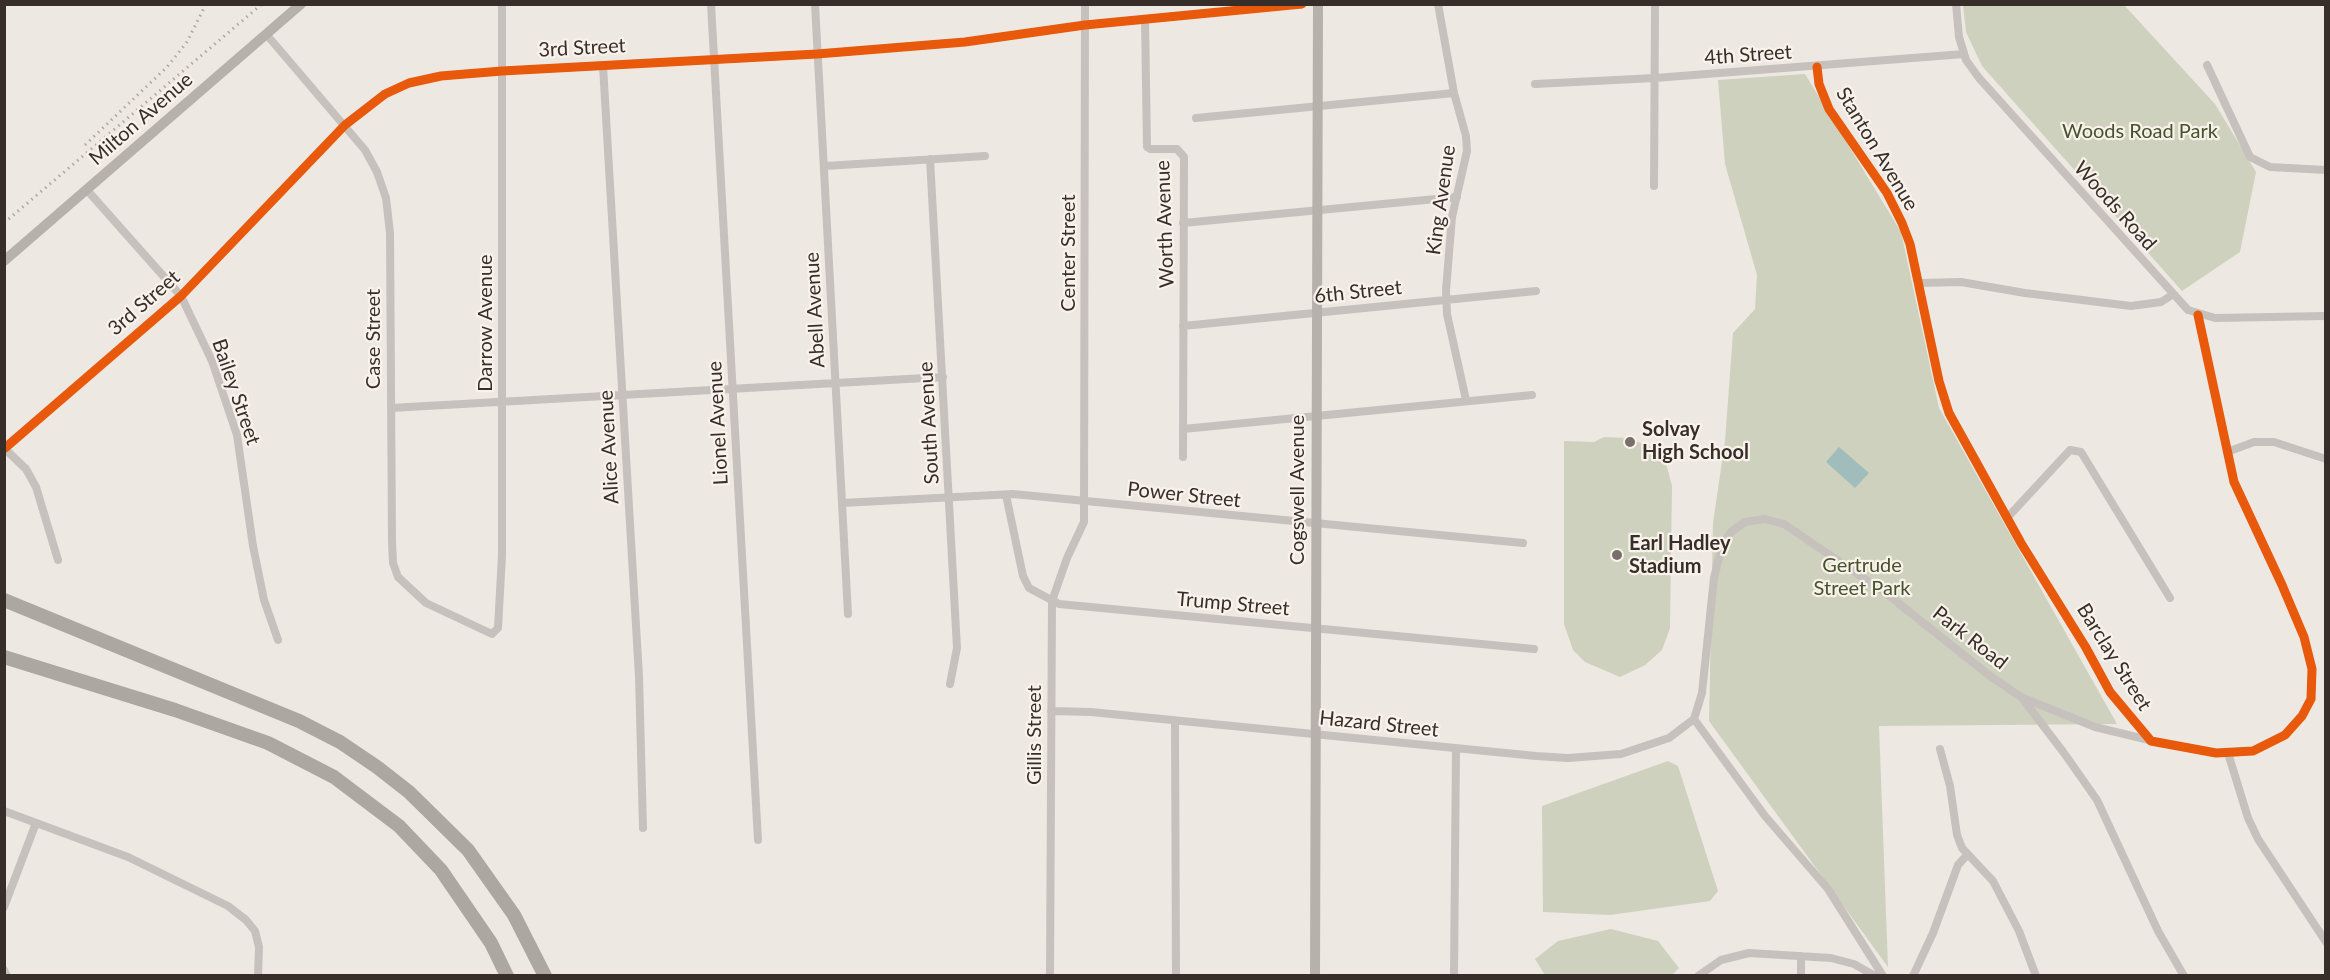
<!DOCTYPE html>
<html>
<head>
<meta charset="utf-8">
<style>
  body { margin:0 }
  #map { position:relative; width:2330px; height:980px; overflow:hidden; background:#ede8e2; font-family:Lato,sans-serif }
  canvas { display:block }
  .frame { position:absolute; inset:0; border:6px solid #372e2a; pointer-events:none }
</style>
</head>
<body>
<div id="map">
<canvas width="2330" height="980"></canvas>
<div class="frame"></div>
</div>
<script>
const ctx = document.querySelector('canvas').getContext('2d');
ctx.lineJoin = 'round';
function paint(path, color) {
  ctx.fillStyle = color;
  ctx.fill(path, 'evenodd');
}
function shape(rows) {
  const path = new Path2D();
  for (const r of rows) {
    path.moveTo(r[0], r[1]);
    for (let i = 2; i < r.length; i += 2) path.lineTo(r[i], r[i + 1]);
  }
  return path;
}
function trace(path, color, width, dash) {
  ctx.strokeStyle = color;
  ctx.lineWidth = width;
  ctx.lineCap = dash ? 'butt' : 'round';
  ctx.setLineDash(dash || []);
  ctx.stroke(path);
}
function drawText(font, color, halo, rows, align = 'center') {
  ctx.font = font + ' Lato,sans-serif';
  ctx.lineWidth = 4.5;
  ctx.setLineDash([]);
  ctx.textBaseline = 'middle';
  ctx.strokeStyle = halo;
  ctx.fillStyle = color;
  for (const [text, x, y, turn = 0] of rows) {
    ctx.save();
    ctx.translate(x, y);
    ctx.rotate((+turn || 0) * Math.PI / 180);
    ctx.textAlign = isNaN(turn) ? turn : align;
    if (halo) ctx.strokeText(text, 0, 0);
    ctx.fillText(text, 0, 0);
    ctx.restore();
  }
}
paint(shape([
  [1963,5,2124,5,2215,104,2256,172,2240,252,2182,291,1982,66,1966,32],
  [1805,74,1901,232,1939,408,2117,724,1879,726,1888,967,1709,721,1713,523,1725,441,1733,333,1755,309,1757,275,1725,164,1718,80],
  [1604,437,1628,438,1651,447,1666,463,1672,486,1670,628,1662,650,1645,665,1620,677,1585,662,1573,650,1564,624,1564,441,1594,442],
  [1668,761,1678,766,1718,891,1710,901,1610,915,1543,912,1542,806],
  [1611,929,1658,941,1679,968,1672,975,1545,975,1535,959,1558,941]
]), '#ced1bd');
paint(shape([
  [1839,447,1869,473,1855,488,1826,462]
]), '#a0bdbc');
trace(shape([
  [711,4,758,840],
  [815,4,848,614],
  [1438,4,1454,93,1466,136,1467,151,1452,217,1446,290,1447,314,1466,400],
  [1956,4,1959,37,1966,60,1979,78,2188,310,2215,318,2326,316],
  [1145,19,1147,147,1150,149,1177,149,1184,157,1183,457],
  [266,34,365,150,377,172,386,198,390,233,392,541,393,563,398,577,426,603,492,634,498,628,502,555,502,4],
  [2207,65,2250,157,2270,167,2326,170],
  [603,66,639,676,643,828],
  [1817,67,1819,84,1829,109,1887,193,1902,223,1910,244,1939,381,1949,413,2021,543,2085,646,2110,692,2151,741,2216,753,2253,751,2285,735,2302,716,2311,699,2312,669,2304,637,2282,585,2234,482,2198,315],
  [1535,84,1655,78,1964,54],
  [1196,118,1454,93],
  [930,159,957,648,950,684],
  [825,166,985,156],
  [1654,186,1655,4],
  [87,190,181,296,212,361,237,435,253,546,264,600,278,640],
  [1183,223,1457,197],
  [1920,283,1961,282,2025,293,2131,306,2161,302,2172,295],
  [1183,326,1536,291],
  [391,408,943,377],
  [1183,429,1532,395],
  [4,448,26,469,36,487,58,560],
  [5,448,181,296,345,125,385,94,409,83,441,76,502,71,817,54,965,42,1085,25,1302,4],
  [2227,452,2254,442,2274,442,2326,459],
  [1006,495,1023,576,1029,588,1059,604,1534,649],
  [842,503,1013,494,1523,543],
  [2007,518,2070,450,2081,452,2170,598],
  [2022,698,2064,753,2097,800,2158,931,2184,976],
  [1051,711,1091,712,1536,756,1568,758,1621,754,1669,738,1694,719,1702,693,1714,578,1722,545,1731,532,1745,522,1765,519,1784,524,1887,594,1990,676,2021,697,2095,727,2149,740],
  [1694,719,1765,816,1828,889,1883,976],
  [1175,721,1176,976],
  [1940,749,1950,786,1957,835,1962,848,1993,881,2019,931,2036,976],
  [2228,753,2248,818,2258,839,2326,942],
  [4,811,128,857,228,906,246,920,255,931,259,947,258,976],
  [4,907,36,823],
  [4,970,7,976],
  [1050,976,1052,601,1067,558,1084,522,1085,4],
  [1454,976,1456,748],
  [1698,976,1721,960,1749,953,1831,958,1854,964,1875,976],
  [1801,976,1801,956],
  [1913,976,1933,933,1958,865,1967,855]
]), '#c6c1bc', 8);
trace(shape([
  [4,261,301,4],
  [1315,976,1318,4]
]), '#b7b1ac', 10);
trace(shape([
  [4,600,299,721,340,742,377,767,409,792,468,850,514,915,545,976],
  [4,657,175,710,268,743,334,777,399,826,441,870,491,943,507,976]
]), '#aca7a1', 14);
trace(shape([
  [85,145,167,67,187,42,206,4],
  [4,223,262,4]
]), '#aea9a6', 3, [1.5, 4.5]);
trace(shape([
  [1817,67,1819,84,1829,109,1887,193,1902,223,1910,244,1939,381,1949,413,2021,543,2085,646,2110,692,2151,741,2216,753,2253,751,2285,735,2302,716,2311,699,2312,669,2304,637,2282,585,2234,482,2198,315],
  [5,448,181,296,345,125,385,94,409,83,441,76,502,71,817,54,965,42,1085,25,1302,4]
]), '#e8590c', 9);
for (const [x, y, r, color] of [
  [1630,442,6,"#776f6a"],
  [1617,555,6,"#776f6a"]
]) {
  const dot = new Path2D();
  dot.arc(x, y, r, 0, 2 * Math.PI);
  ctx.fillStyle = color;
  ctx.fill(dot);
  trace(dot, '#f9f2ea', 2);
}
drawText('20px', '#372e2a', '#f9f2ea', [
  ["3rd Street",582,48,-3],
  ["4th Street",1748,55,-4],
  ["Milton Avenue",141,119,-41],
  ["Stanton Avenue",1877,149,59],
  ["King Avenue",1441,200,-82],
  ["Woods Road",2115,206,48],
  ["Worth Avenue",1165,224,-92],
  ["Center Street",1069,253,-90],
  ["6th Street",1358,292,-6],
  ["3rd Street",144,303,-41],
  ["Abell Avenue",815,310,-93],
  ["Darrow Avenue",486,323,-90],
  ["Case Street",374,339,-90],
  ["Bailey Street",236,392,71],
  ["Lionel Avenue",718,423,-93],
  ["South Avenue",929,423,-93],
  ["Alice Avenue",609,447,-93],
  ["Cogswell Avenue",1298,490,-90],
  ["Power Street",1184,495,6],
  ["Trump Street",1233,604,5],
  ["Park Road",1970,638,38],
  ["Barclay Street",2114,657,58],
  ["Hazard Street",1379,724,6],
  ["Gillis Street",1035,735,-90]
]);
drawText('20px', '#46532f', '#f9f2ea', [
  ["Woods Road Park",2140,132],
  ["Gertrude",1862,566],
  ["Street Park",1862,589]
]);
drawText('bold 20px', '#372e2a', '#f9f2ea', [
  ["Solvay",1642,430],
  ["High School",1642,453],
  ["Earl Hadley",1629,544],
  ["Stadium",1629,567]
], 'left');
</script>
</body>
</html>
